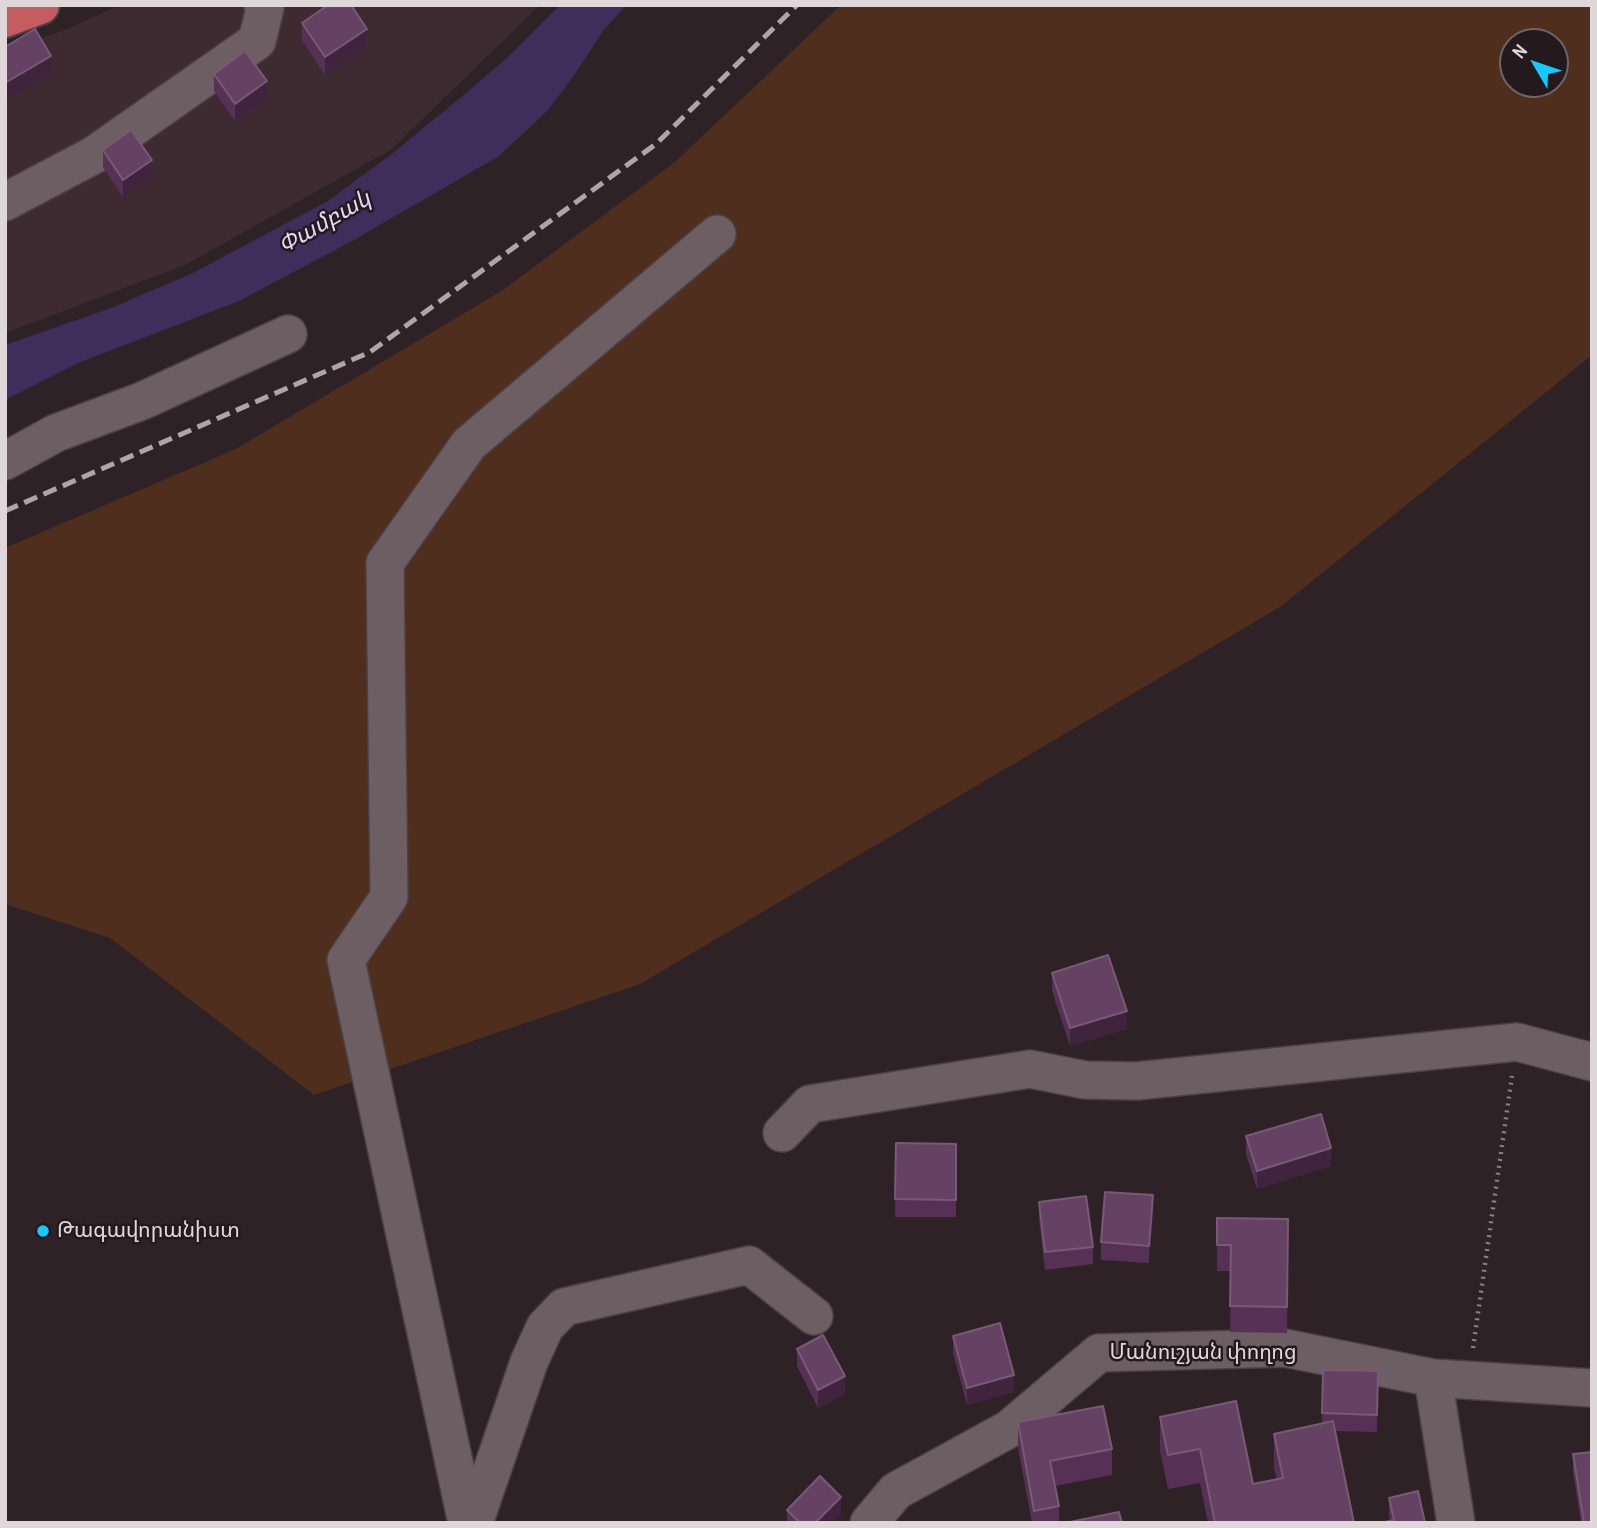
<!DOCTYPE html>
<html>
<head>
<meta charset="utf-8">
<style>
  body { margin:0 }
  #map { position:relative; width:1597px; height:1528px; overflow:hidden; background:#2e2227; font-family:"Archivo Narrow",sans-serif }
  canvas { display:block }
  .frame { position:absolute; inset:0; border:7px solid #e0d7da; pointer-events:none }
  .north { position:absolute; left:1499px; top:28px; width:70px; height:70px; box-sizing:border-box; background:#24191d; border:2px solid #6f6569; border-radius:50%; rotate:309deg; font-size:19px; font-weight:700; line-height:28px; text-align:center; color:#e0d7da }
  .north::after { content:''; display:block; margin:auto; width:24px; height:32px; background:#15cafb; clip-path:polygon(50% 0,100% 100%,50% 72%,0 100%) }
</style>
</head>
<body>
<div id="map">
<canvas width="1597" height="1528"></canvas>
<div class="frame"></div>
<div class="north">N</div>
</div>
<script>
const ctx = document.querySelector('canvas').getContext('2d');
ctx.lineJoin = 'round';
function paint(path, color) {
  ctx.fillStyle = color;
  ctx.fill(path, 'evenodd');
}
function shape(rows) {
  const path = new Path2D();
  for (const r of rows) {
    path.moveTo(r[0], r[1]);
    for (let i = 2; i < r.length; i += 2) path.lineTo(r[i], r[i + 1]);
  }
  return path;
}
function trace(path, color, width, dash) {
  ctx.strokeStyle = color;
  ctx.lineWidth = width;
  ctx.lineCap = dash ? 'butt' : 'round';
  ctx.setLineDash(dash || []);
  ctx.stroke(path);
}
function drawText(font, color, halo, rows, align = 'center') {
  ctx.font = font + ' "Archivo Narrow","Noto Sans Armenian",sans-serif';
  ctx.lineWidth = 5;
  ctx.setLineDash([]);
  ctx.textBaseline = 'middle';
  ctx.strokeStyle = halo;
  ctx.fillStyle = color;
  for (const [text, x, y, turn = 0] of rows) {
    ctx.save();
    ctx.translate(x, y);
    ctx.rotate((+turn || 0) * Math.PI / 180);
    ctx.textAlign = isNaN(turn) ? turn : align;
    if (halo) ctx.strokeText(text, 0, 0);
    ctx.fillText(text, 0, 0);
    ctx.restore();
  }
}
paint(shape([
  [120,5,540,5,392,149,185,265,5,333,5,52,65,30]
]), '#3d2b31');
paint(shape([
  [841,5,1592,5,1592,355,1280,607,640,984,314,1095,110,938,5,904,5,548,236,449,503,290,675,162],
  [1513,42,1555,42,1555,84,1513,84]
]), '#4f2e1e');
paint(shape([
  [560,5,626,5,603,31,575,74,548,110,499,156,352,241,239,301,78,363,5,400,5,345,111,308,193,273,328,201,393,153,465,94,508,57]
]), '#412d5c');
const minor = shape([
  [5,202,94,155,257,41,265,8,263,5],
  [5,461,56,433,142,401,288,334],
  [782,1133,810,1104,1030,1069,1085,1080,1137,1081,1517,1042,1592,1062],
  [1433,1378,1456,1523],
  [467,1523,346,960,389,897,385,563,469,444,717,234],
  [474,1523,529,1362,545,1327,564,1307,749,1265,814,1316],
  [869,1523,896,1491,1009,1429,1099,1353,1285,1348,1433,1378,1592,1388]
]);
const highway = shape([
  [5,18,40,5]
]);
trace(minor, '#4b4045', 40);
trace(highway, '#4b4045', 42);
trace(shape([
  [1473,1348,1512,1076]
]), '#8a7f83', 4.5, [2, 5]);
trace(minor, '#6d5e63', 37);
trace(highway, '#c55c5f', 38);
trace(shape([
  [5,511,370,352,656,144,797,5]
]), '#afa5a9', 5, [14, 7]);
paint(shape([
  [302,23,367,46,325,75,302,40],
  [214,74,267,99,235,121,214,91],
  [103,150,152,177,123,197,103,167],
  [1052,973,1127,1029,1070,1046,1052,991],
  [1246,1136,1331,1166,1257,1189,1246,1154],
  [896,1143,956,1144,956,1217,895,1217],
  [1039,1202,1093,1247,1093,1264,1045,1270,1039,1220],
  [1153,1213,1149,1263,1101,1260,1101,1242],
  [1217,1218,1288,1219,1287,1333,1230,1332,1231,1271,1217,1271],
  [953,1336,1014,1392,967,1405,953,1353],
  [797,1349,845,1394,818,1408,797,1366],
  [1323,1370,1378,1371,1377,1432,1335,1431,1354,1523,1208,1523,1200,1483,1168,1489,1160,1451,1160,1417,1253,1484,1277,1480,1274,1468,1274,1434,1322,1424],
  [1018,1422,1112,1449,1112,1475,1055,1486,1059,1506,1059,1523,1032,1523,1018,1448],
  [1573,1454,1592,1523,1581,1523,1573,1472],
  [1389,1498,1425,1523,1390,1521,1389,1515],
  [787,1510,841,1514,833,1523,787,1523]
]), '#563155');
paint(shape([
  [367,29,367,46,325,75,325,57],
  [51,56,51,73,5,100,5,83],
  [267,81,267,99,235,121,235,104],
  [152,160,152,177,123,197,123,180],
  [1127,1011,1127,1029,1070,1046,1070,1028],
  [1331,1148,1331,1166,1257,1189,1257,1171],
  [1153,1195,1153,1213,1149,1263,1149,1246],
  [1014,1375,1014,1392,967,1405,967,1388],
  [845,1376,845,1394,818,1408,818,1390],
  [841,1497,841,1514,833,1523,815,1523]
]), '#40233d');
const building = shape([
  [328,5,351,5,367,29,325,57,302,23,328,5],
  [35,29,51,56,5,83,5,47,35,29],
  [245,51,267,81,235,104,214,74,245,51],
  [131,130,152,160,123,180,103,150,131,130],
  [1108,955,1127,1011,1070,1028,1052,973,1108,955],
  [1321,1114,1331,1148,1257,1171,1246,1136,1321,1114],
  [896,1143,956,1144,956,1200,895,1199,896,1143],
  [1105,1192,1153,1195,1149,1246,1101,1242,1105,1192],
  [1086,1196,1093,1247,1045,1252,1039,1202,1086,1196],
  [1217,1218,1288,1219,1287,1307,1230,1306,1231,1245,1217,1245,1217,1218],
  [1000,1323,1014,1375,967,1388,953,1336,1000,1323],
  [823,1335,845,1376,818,1390,797,1349,823,1335],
  [1323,1370,1378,1371,1377,1415,1322,1413,1323,1370],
  [1236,1401,1253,1484,1283,1478,1274,1434,1333,1421,1354,1523,1215,1523,1200,1449,1168,1455,1160,1417,1236,1401],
  [1103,1406,1112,1449,1050,1461,1059,1506,1034,1511,1018,1422,1103,1406],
  [1592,1452,1592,1523,1584,1523,1573,1454,1592,1452],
  [820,1476,841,1497,815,1523,800,1523,787,1510,820,1476],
  [1418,1491,1425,1523,1380,1523,1394,1520,1389,1498,1418,1491],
  [1119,1512,1122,1523,1065,1523,1119,1512]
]);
paint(building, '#654263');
trace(building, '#785a76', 2);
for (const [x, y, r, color] of [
  [43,1231,7,"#15cafb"]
]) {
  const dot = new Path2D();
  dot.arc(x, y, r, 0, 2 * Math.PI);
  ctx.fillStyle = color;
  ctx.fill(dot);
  trace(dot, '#24191d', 2.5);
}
drawText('21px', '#e0d7da', '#24191d', [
  ["Թագավորանիստ",57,1231]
], 'left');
drawText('21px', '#e0d7da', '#24191d', [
  ["Մանուշյան փողոց",1203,1353]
]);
drawText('italic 23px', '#e3d8f8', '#24191d', [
  ["Փամբակ",325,223,-30]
]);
</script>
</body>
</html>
